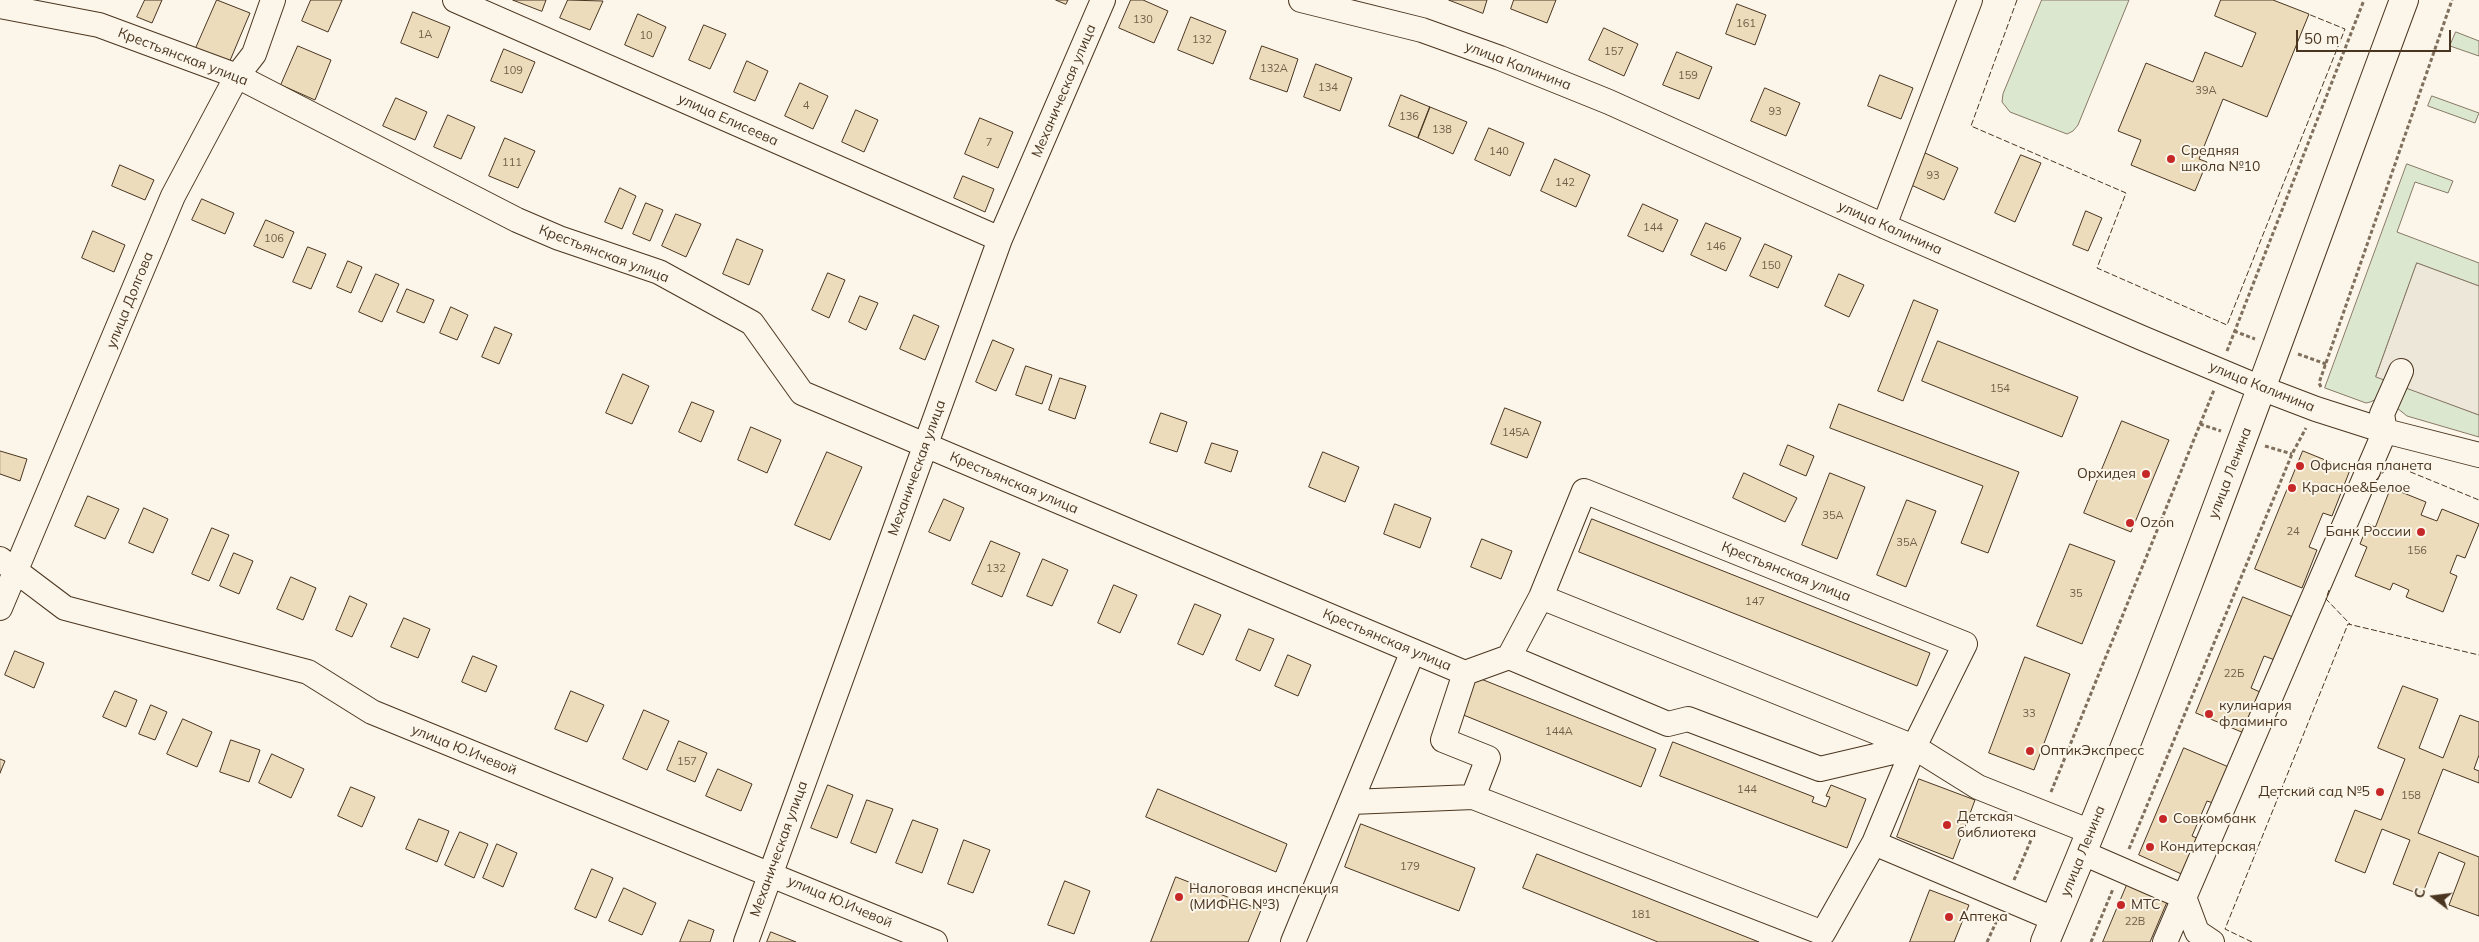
<!DOCTYPE html>
<html>
<head>
<meta charset="utf-8">
<style>
	body { margin:0 }
	#map { position:relative; width:2479px; height:942px; overflow:hidden; background:#fbf6e9; font-family:Mulish,sans-serif }
	canvas { display:block }
	.north { position:absolute; left:2409px; top:872px; width:50px; height:50px; -webkit-text-stroke:4px #fbf6e9; paint-order:stroke; rotate:285deg; font-size:14px; font-weight:700; line-height:20px; text-align:center; color:#4a3520 }
	.north::after { content:''; display:block; margin:auto; width:18px; height:22px; background:#4a3520; clip-path:polygon(50% 0,100% 100%,50% 72%,0 100%) }
	.scale { position:absolute; left:2296px; top:30px; width:155px; height:22px; box-sizing:border-box; border:2px solid #4a3520; border-top:0; padding-left:6px; font-size:15px; line-height:18px; white-space:nowrap; color:#4a3520; -webkit-text-stroke:4px #fbf6e9; paint-order:stroke }
</style>
</head>
<body>
<div id="map">
<canvas width="2479" height="942"></canvas>
<div class="north">С</div>
<div class="scale">50 m</div>
</div>
<script>
const context = document.querySelector('canvas').getContext('2d');
context.lineJoin = 'round';
function paint(path, color) {
  context.fillStyle = color;
  context.fill(path, 'evenodd');
}
function stroke(path, color, width, dash) {
  context.strokeStyle = color;
  context.lineWidth = width;
  context.lineCap = dash ? 'butt' : 'round';
  context.setLineDash(dash || []);
  context.stroke(path);
}
function label(font, color, halo, rows, align = 'center') {
  context.font = font + ' Mulish,sans-serif';
  context.lineWidth = 4;
  context.setLineDash([]);
  context.textBaseline = 'middle';
  context.strokeStyle = halo;
  context.fillStyle = color;
  for (const [text, x, y, turn = 0] of rows) {
    context.save();
    context.translate(x, y);
    context.rotate((+turn || 0) * Math.PI / 180);
    context.textAlign = isNaN(turn) ? turn : align;
    if (halo) context.strokeText(text, 0, 0);
    context.fillText(text, 0, 0);
    context.restore();
  }
}
const green = new Path2D(`
	M 2042,0 L 2129,0 L 2078,125 L 2073,131 L 2067,134 L 2010,112 L 2002,102 L 2003,94 Z
	M 2456,32 L 2479,41 L 2479,56 L 2450,46 Z
	M 2432,96 L 2479,113 L 2475,123 L 2428,106 Z
	M 2407,164 L 2453,181 L 2448,193 L 2415,182 L 2397,232 L 2479,263 L 2479,286 L 2417,263 L 2376,376 L 2388,381 C 2382,392 2379,401 2366,403 L 2325,388 Z
	M 2402,386 L 2479,415 L 2479,437 L 2407,416 L 2397,408 Z`);
const parking = new Path2D(`
	M 2417,263 L 2479,286 L 2479,415 L 2376,377 Z`);
const building = new Path2D(`
	M 145,0 L 162,0 L 152,23 L 137,17 Z
	M 217,0 L 250,13 L 229,63 L 196,48 Z
	M 311,0 L 342,0 L 328,32 L 302,21 Z
	M 513,0 L 546,0 L 542,11 Z
	M 568,0 L 603,1 L 590,30 L 560,18 Z
	M 1056,0 L 1068,0 L 1066,4 Z
	M 1131,0 L 1143,0 L 1168,11 L 1154,43 L 1119,28 Z
	M 1449,0 L 1487,0 L 1483,13 Z
	M 1514,0 L 1556,0 L 1547,23 L 1511,9 Z
	M 2221,0 L 2273,0 L 2309,14 L 2267,117 L 2223,99 L 2199,159 L 2207,162 L 2195,191 L 2131,165 L 2141,140 L 2118,131 L 2146,63 L 2193,82 L 2205,52 L 2242,67 L 2256,33 L 2215,16 Z
	M 1737,4 L 1766,15 L 1755,45 L 1726,34 Z
	M 413,12 L 450,27 L 438,58 L 401,43 Z
	M 638,14 L 666,27 L 653,57 L 625,45 Z
	M 1191,17 L 1226,31 L 1213,64 L 1178,50 Z
	M 704,25 L 726,34 L 710,69 L 689,60 Z
	M 1604,28 L 1638,44 L 1624,76 L 1589,60 Z
	M 298,46 L 331,60 L 315,100 L 281,85 Z
	M 1262,46 L 1298,59 L 1287,92 L 1250,79 Z
	M 504,49 L 535,62 L 522,93 L 491,81 Z
	M 1677,52 L 1712,67 L 1699,99 L 1663,85 Z
	M 747,61 L 768,71 L 755,101 L 734,92 Z
	M 1316,64 L 1352,78 L 1340,111 L 1304,97 Z
	M 1880,75 L 1913,88 L 1901,119 L 1868,106 Z
	M 800,83 L 828,96 L 813,129 L 785,116 Z
	M 1765,88 L 1800,103 L 1786,136 L 1751,121 Z
	M 1401,95 L 1430,107 L 1418,138 L 1389,126 Z
	M 396,98 L 427,112 L 415,140 L 383,126 Z
	M 1430,107 L 1467,122 L 1453,154 L 1418,138 Z
	M 856,110 L 878,120 L 864,152 L 842,142 Z
	M 448,115 L 475,127 L 461,159 L 434,147 Z
	M 980,118 L 1013,132 L 998,168 L 965,154 Z
	M 1489,128 L 1524,143 L 1510,176 L 1475,160 Z
	M 505,138 L 535,151 L 518,188 L 489,176 Z
	M 1923,152 L 1958,168 L 1944,200 L 1909,184 Z
	M 2021,155 L 2041,163 L 2015,222 L 1995,213 Z
	M 1555,159 L 1590,175 L 1576,207 L 1541,191 Z
	M 120,165 L 154,180 L 145,200 L 112,186 Z
	M 963,176 L 994,189 L 985,212 L 954,198 Z
	M 620,188 L 636,196 L 622,229 L 605,222 Z
	M 202,199 L 234,213 L 225,234 L 192,220 Z
	M 646,203 L 663,210 L 650,241 L 633,234 Z
	M 1643,204 L 1678,220 L 1663,252 L 1628,236 Z
	M 2086,211 L 2102,218 L 2088,251 L 2073,245 Z
	M 676,214 L 701,224 L 686,257 L 662,246 Z
	M 266,220 L 294,232 L 283,258 L 254,246 Z
	M 1706,223 L 1741,238 L 1726,271 L 1691,255 Z
	M 93,231 L 125,245 L 114,272 L 82,258 Z
	M 737,239 L 763,250 L 749,285 L 723,274 Z
	M 1765,244 L 1792,256 L 1778,288 L 1750,276 Z
	M 308,247 L 326,254 L 311,289 L 293,282 Z
	M 348,261 L 362,267 L 351,293 L 337,287 Z
	M 828,273 L 845,280 L 829,318 L 812,310 Z
	M 376,274 L 399,284 L 382,322 L 359,312 Z
	M 1839,274 L 1864,285 L 1849,317 L 1825,306 Z
	M 407,289 L 434,300 L 424,323 L 397,312 Z
	M 860,296 L 878,303 L 866,330 L 849,322 Z
	M 1914,300 L 1938,310 L 1903,401 L 1878,391 Z
	M 451,307 L 468,315 L 457,340 L 440,333 Z
	M 914,315 L 939,326 L 925,360 L 900,349 Z
	M 495,327 L 512,334 L 499,364 L 482,357 Z
	M 993,340 L 1014,349 L 996,391 L 976,382 Z
	M 1938,341 L 2078,397 L 2062,437 L 1922,381 Z
	M 1026,366 L 1052,375 L 1042,404 L 1016,395 Z
	M 623,374 L 649,386 L 632,424 L 606,413 Z
	M 1060,378 L 1086,386 L 1075,419 L 1049,410 Z
	M 692,402 L 714,411 L 701,442 L 679,432 Z
	M 1839,404 L 2019,472 L 1988,553 L 1961,543 L 1983,486 L 1830,428 Z
	M 1505,408 L 1541,422 L 1527,458 L 1491,444 Z
	M 1161,413 L 1187,422 L 1177,452 L 1150,443 Z
	M 2122,421 L 2169,440 L 2131,532 L 2084,513 Z
	M 751,427 L 781,440 L 767,473 L 738,460 Z
	M 1212,443 L 1238,451 L 1231,472 L 1205,463 Z
	M 1788,445 L 1814,456 L 1806,476 L 1780,465 Z
	M 0,451 L 27,459 L 20,481 L 0,474 Z
	M 2303,451 L 2350,470 L 2332,516 L 2323,513 L 2309,547 L 2317,550 L 2302,588 L 2255,569 Z
	M 827,452 L 862,467 L 830,540 L 795,525 Z
	M 1323,452 L 1359,467 L 1345,502 L 1309,487 Z
	M 1744,473 L 1797,498 L 1785,522 L 1733,498 Z
	M 1830,473 L 1865,487 L 1837,559 L 1802,545 Z
	M 2391,488 L 2426,502 L 2421,515 L 2437,521 L 2442,509 L 2479,524 L 2465,558 L 2457,555 L 2450,573 L 2457,576 L 2443,612 L 2406,597 L 2409,590 L 2393,583 L 2390,590 L 2355,576 L 2367,547 L 2360,544 L 2368,524 L 2375,527 Z
	M 88,496 L 119,509 L 105,539 L 75,526 Z
	M 944,499 L 964,508 L 950,541 L 929,532 Z
	M 1907,500 L 1936,511 L 1906,587 L 1877,575 Z
	M 1395,504 L 1431,518 L 1420,548 L 1384,534 Z
	M 144,508 L 168,519 L 153,553 L 129,543 Z
	M 1592,519 L 1930,653 L 1917,686 L 1579,552 Z
	M 212,528 L 229,535 L 209,581 L 192,574 Z
	M 1482,539 L 1512,551 L 1501,579 L 1471,567 Z
	M 991,541 L 1020,553 L 1002,597 L 972,584 Z
	M 2070,544 L 2115,561 L 2082,644 L 2037,626 Z
	M 234,553 L 253,561 L 239,594 L 220,586 Z
	M 1043,559 L 1068,570 L 1052,606 L 1027,596 Z
	M 291,577 L 316,588 L 303,620 L 277,609 Z
	M 1114,585 L 1137,595 L 1120,633 L 1098,623 Z
	M 350,596 L 367,604 L 352,637 L 336,630 Z
	M 2243,597 L 2293,617 L 2275,660 L 2264,656 L 2251,688 L 2260,692 L 2244,733 L 2196,713 Z
	M 1195,604 L 1221,615 L 1203,655 L 1178,644 Z
	M 404,618 L 430,629 L 418,658 L 391,647 Z
	M 1249,629 L 1274,639 L 1260,671 L 1236,660 Z
	M 15,651 L 44,663 L 34,688 L 5,675 Z
	M 1288,655 L 1311,665 L 1298,696 L 1275,686 Z
	M 473,656 L 497,666 L 486,692 L 462,682 Z
	M 2025,657 L 2070,674 L 2034,770 L 1989,753 Z
	M 1476,677 L 1656,749 L 1641,787 L 1461,714 Z
	M 2403,686 L 2438,699 L 2419,748 L 2443,758 L 2460,715 L 2479,722 L 2479,755 L 2474,769 L 2479,771 L 2479,783 L 2443,769 L 2418,833 L 2479,857 L 2479,916 L 2449,905 L 2465,863 L 2439,852 L 2422,895 L 2393,884 L 2410,840 L 2382,829 L 2365,873 L 2335,861 L 2355,810 L 2381,820 L 2405,759 L 2378,748 Z
	M 115,691 L 137,700 L 126,727 L 103,717 Z
	M 571,691 L 604,705 L 587,742 L 555,729 Z
	M 151,705 L 167,712 L 155,740 L 139,734 Z
	M 644,710 L 669,721 L 647,770 L 623,759 Z
	M 183,719 L 212,732 L 197,767 L 167,754 Z
	M 231,740 L 260,750 L 249,782 L 220,772 Z
	M 679,741 L 707,753 L 695,782 L 667,770 Z
	M 1673,742 L 1814,797 L 1812,802 L 1826,807 L 1830,797 L 1826,796 L 1831,785 L 1866,799 L 1847,848 L 1660,776 Z
	M 2184,748 L 2231,768 L 2216,804 L 2207,801 L 2192,836 L 2201,840 L 2186,876 L 2139,855 Z
	M 272,754 L 304,769 L 291,798 L 259,783 Z
	M 0,759 L 5,761 L 0,773 Z
	M 718,769 L 752,784 L 741,811 L 706,796 Z
	M 1919,779 L 1975,800 L 1953,859 L 1897,837 Z
	M 828,785 L 853,795 L 837,838 L 811,828 Z
	M 351,787 L 375,797 L 362,827 L 338,816 Z
	M 1158,789 L 1287,844 L 1276,872 L 1146,817 Z
	M 867,800 L 893,809 L 876,853 L 851,843 Z
	M 419,819 L 449,831 L 437,862 L 406,849 Z
	M 913,820 L 938,829 L 922,873 L 896,863 Z
	M 1361,824 L 1475,868 L 1459,911 L 1345,867 Z
	M 460,832 L 488,844 L 474,878 L 445,865 Z
	M 964,840 L 990,850 L 973,893 L 948,884 Z
	M 497,844 L 517,853 L 503,887 L 483,878 Z
	M 1537,854 L 1759,942 L 1658,942 L 1523,888 Z
	M 592,869 L 613,878 L 596,918 L 575,909 Z
	M 1176,877 L 1261,910 L 1248,942 L 1151,942 Z
	M 1065,881 L 1090,891 L 1074,934 L 1048,925 Z
	M 2127,885 L 2167,902 L 2150,942 L 2103,942 Z
	M 624,888 L 656,903 L 642,935 L 609,921 Z
	M 1930,890 L 1969,905 L 1954,942 L 1910,942 Z
	M 689,920 L 714,930 L 710,942 L 680,942 Z
	M 771,932 L 796,942 L 767,942 Z`);
const path = new Path2D(`
	M 2234,331 L 2255,339
	M 2227,351 L 2364,0
	M 2298,354 L 2326,364
	M 2321,387 L 2319,383 L 2452,0
	M 2200,424 L 2221,431
	M 2265,446 L 2292,454
	M 2051,792 L 2214,390
	M 2129,849 L 2292,454 L 2306,428
	M 2014,880 L 2034,833
	M 1987,942 L 1998,918
	M 2091,942 L 2113,889`);
const minor = new Path2D(`
	M 455,0 L 1000,239
	M 1301,0 L 1422,30 L 1500,58 L 1609,102 L 1884,226 L 2142,338 L 2261,388 L 2316,409 L 2385,431 L 2479,455
	M 0,6 L 99,25 L 237,76 L 517,220 L 559,238 L 659,272 L 752,323 L 802,393 L 1465,673 L 1509,657 L 1668,724 L 1688,719 L 1820,769 L 1914,747 L 1874,843 L 1823,933 L 1473,797 L 1488,758 L 1443,740 L 1465,673
	M 1884,226 L 1970,0
	M 0,559 L 65,608 L 308,672 L 372,712 L 935,942
	M 1541,597 L 1914,747
	M 0,608 L 173,196 L 237,76 L 254,54 L 273,0
	M 1509,657 L 1541,597 L 1584,491 L 1965,644 L 1914,747 L 1978,787 L 2091,832
	M 1351,802 L 1473,797
	M 1874,843 L 2054,919
	M 2083,853 L 2184,897 L 2197,932 L 2212,942
	M 746,942 L 1000,239 L 1103,0
	M 1293,942 L 1413,651
	M 2165,942 L 2385,431 L 2382,414 L 2401,371`);
const major = new Path2D(`
	M 2045,942 C 2176,633 2287,315 2404,0`);
const fence = new Path2D(`
	M 2017,0 L 1971,126 L 2126,193 L 2097,268 L 2227,325 L 2345,29 L 2308,14
	M 2376,480 L 2391,464 L 2479,500
	M 2329,590 L 2326,599 L 2350,624
	M 2252,942 L 2225,929 L 2348,624 L 2479,655`);
const markers = [
	[2171,159,5,"#c62828"],
	[2300,466,5,"#c62828"],
	[2146,474,5,"#c62828"],
	[2292,488,5,"#c62828"],
	[2130,523,5,"#c62828"],
	[2421,532,5,"#c62828"],
	[2209,714,5,"#c62828"],
	[2030,751,5,"#c62828"],
	[2380,792,5,"#c62828"],
	[2163,819,5,"#c62828"],
	[1947,825,5,"#c62828"],
	[2150,847,5,"#c62828"],
	[1179,897,5,"#c62828"],
	[2121,905,5,"#c62828"],
	[1949,917,5,"#c62828"]
];
const numberNames = [
	["130",1143,20],
	["161",1746,24],
	["1А",425,35],
	["10",646,36],
	["132",1202,40],
	["157",1614,52],
	["132А",1274,69],
	["109",513,71],
	["159",1688,76],
	["134",1328,88],
	["39А",2206,91],
	["4",806,106],
	["93",1775,112],
	["136",1409,117],
	["138",1442,130],
	["7",989,143],
	["140",1499,152],
	["111",512,163],
	["93",1933,176],
	["142",1565,183],
	["144",1653,228],
	["106",274,239],
	["146",1716,247],
	["150",1771,266],
	["154",2000,389],
	["145А",1516,433],
	["35А",1833,516],
	["24",2293,532],
	["35А",1907,543],
	["156",2417,551],
	["132",996,569],
	["35",2076,594],
	["147",1755,602],
	["22Б",2234,674],
	["33",2029,714],
	["144А",1559,732],
	["157",687,762],
	["144",1747,790],
	["158",2411,796],
	["179",1410,867],
	["181",1641,915],
	["22В",2135,922]
];
const streetNames = [
	["Крестьянская улица",183,57,21],
	["улица Калинина",1518,66,21],
	["Механическая улица",1064,91,-67],
	["улица Елисеева",728,120,24],
	["улица Калинина",1890,228,24],
	["Крестьянская улица",604,254,21],
	["улица Долгова",130,300,-68],
	["улица Калинина",2262,387,22],
	["Механическая улица",917,468,-70],
	["улица Ленина",2230,473,-69],
	["Крестьянская улица",1014,483,23],
	["Крестьянская улица",1786,572,22],
	["Крестьянская улица",1387,640,23],
	["улица Ю.Ичевой",464,750,22],
	["Механическая улица",779,849,-70],
	["улица Ленина",2083,851,-68],
	["улица Ю.Ичевой",840,902,23]
];
const poiNames = [
	["Средняя",2181,151],
	["школа №10",2181,167],
	["Офисная планета",2310,466],
	["Орхидея",2136,474,"right"],
	["Красное&Белое",2302,488],
	["Ozon",2140,523],
	["Банк России",2411,532,"right"],
	["кулинария",2219,706],
	["фламинго",2219,722],
	["ОптикЭкспресс",2040,751],
	["Детский сад №5",2370,792,"right"],
	["Детская",1957,817],
	["библиотека",1957,833],
	["Совкомбанк",2173,819],
	["Кондитерская",2160,847],
	["Налоговая инспекция",1189,889],
	["(МИФНС №3)",1189,905],
	["МТС",2131,905],
	["Аптека",1959,917]
];
paint(green, '#dce7d0');
stroke(green, '#887966', 1);
paint(parking, '#ede7d9');
stroke(parking, '#887966', 1);
paint(building, '#ecdcbc');
stroke(building, '#4a3520', 1);
stroke(minor, '#4a3520', 26);
stroke(major, '#4a3520', 30);
stroke(path, '#7f6f5c', 3, [4, 2.5]);
stroke(minor, '#fbf6e9', 24);
stroke(major, '#fbf6e9', 28);
stroke(fence, '#4a3520', 1, [6, 2.5]);
for (const [x, y, r, color] of markers) {
  const dot = new Path2D();
  dot.arc(x, y, r, 0, 2 * Math.PI);
  context.fillStyle = color;
  context.fill(dot);
  stroke(dot, '#fbf6e9', 2);
}
label('11px', '#725f47', null, numberNames);
label('14px', '#4a3520', '#fbf6e9', streetNames);
label('14px', '#4a3520', '#fbf6e9', poiNames, 'left');
</script>
</body>
</html>
